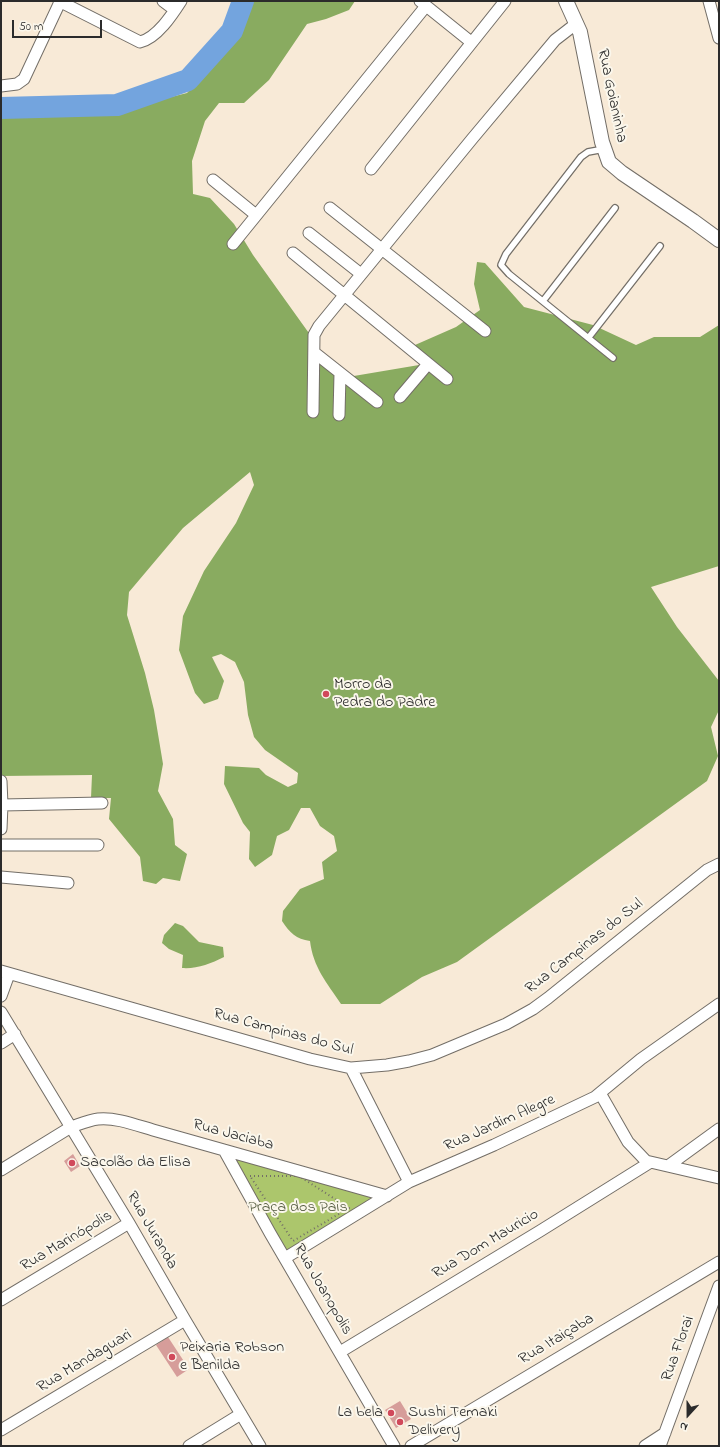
<!DOCTYPE html>
<html>
<head>
<meta charset="utf-8">
<style>
	body { margin:0 }
	#map { position:relative; width:720px; height:1447px; overflow:hidden; background:#f8ead7; font-family:"Indie Flower",sans-serif }
	canvas { display:block }
	.frame { position:absolute; inset:0; border:2px solid #2b2b2b; pointer-events:none }
	.north { position:absolute; left:668px; top:1395px; width:40px; height:40px; -webkit-text-stroke:3px #fbf7ec; paint-order:stroke; rotate:201deg; font-size:11px; font-weight:700; line-height:16px; text-align:center; color:#2b2b2b }
	.north::after { content:''; display:block; margin:auto; width:14px; height:18px; background:#2b2b2b; clip-path:polygon(50% 0,100% 100%,50% 72%,0 100%) }
	.scale { position:absolute; left:12px; top:20px; width:90px; height:18px; box-sizing:border-box; border:2px solid #2b2b2b; border-top:0; padding-left:5px; font-size:12px; line-height:14px; white-space:nowrap; color:#2b2b2b; -webkit-text-stroke:3px #fbf7ec; paint-order:stroke }
</style>
</head>
<body>
<div id="map">
<canvas width="720" height="1447"></canvas>
<div class="frame"></div>
<div class="north">N</div>
<div class="scale">50 m</div>
</div>
<script>
const context = document.querySelector('canvas').getContext('2d');
context.lineJoin = 'round';
function paint(path, color) {
  context.fillStyle = color;
  context.fill(path, 'evenodd');
}
function stroke(path, color, width, dash) {
  context.strokeStyle = color;
  context.lineWidth = width;
  context.lineCap = dash ? 'butt' : 'round';
  context.setLineDash(dash || []);
  context.stroke(path);
}
function label(font, color, halo, rows, align = 'center') {
  context.font = font + ' "Indie Flower",sans-serif';
  context.lineWidth = 4;
  context.setLineDash([]);
  context.textBaseline = 'middle';
  context.strokeStyle = halo;
  context.fillStyle = color;
  for (const [text, x, y, turn = 0] of rows) {
    context.save();
    context.translate(x, y);
    context.rotate((+turn || 0) * Math.PI / 180);
    context.textAlign = isNaN(turn) ? turn : align;
    if (halo) context.strokeText(text, 0, 0);
    context.fillText(text, 0, 0);
    context.restore();
  }
}
const green = new Path2D(`
	M 224,1152 L 386,1196 L 286,1256 Z`);
const forest = new Path2D(`
	M 251,1 L 355,1 L 349,10 L 326,19 L 307,24 L 269,80 L 244,103 L 219,103 L 205,121 L 192,161 L 193,194 L 210,198 L 234,224 L 253,255 L 316,343 L 336,379 L 419,365 L 415,345 L 456,327 L 480,310 L 474,284 L 477,262 L 485,263 L 524,307 L 593,325 L 636,345 L 654,337 L 700,337 L 719,325 L 719,566 L 651,587 L 677,627 L 719,681 L 719,710 L 711,727 L 718,756 L 707,781 L 457,962 L 422,977 L 380,1004 L 341,1004 C 327,983 313,967 310,941 C 296,939 290,933 282,921 L 283,911 L 300,889 L 324,879 L 322,862 L 337,851 L 334,836 L 320,826 L 310,808 L 301,808 L 289,830 L 277,836 L 272,855 L 255,867 L 249,859 L 250,832 L 243,823 L 224,784 L 225,766 L 259,768 L 266,775 L 288,787 L 297,783 L 298,773 L 265,750 L 254,737 L 248,715 L 244,682 L 235,662 L 221,654 L 212,657 L 224,681 L 218,699 L 204,704 L 195,693 L 179,650 L 183,616 L 204,571 L 236,523 L 254,485 L 250,472 L 183,528 L 129,592 L 127,615 L 145,673 L 154,710 L 163,764 L 158,791 L 173,819 L 175,845 L 187,854 L 180,881 L 163,878 L 156,884 L 143,881 L 140,857 L 109,819 L 111,798 L 91,798 L 92,775 L 1,776 L 1,117 L 90,112 L 127,108 L 187,93 L 224,52 L 240,28 Z
	M 175,923 L 183,926 L 199,942 L 223,947 L 224,957 C 210,964 197,969 182,968 L 183,955 L 169,949 L 162,943 L 164,935 Z`);
const river = new Path2D(`
	M 1,108 L 117,105 L 188,80 L 232,31 L 243,1`);
const building = new Path2D(`
	M 73,1154 L 80,1166 L 71,1172 L 64,1161 Z
	M 168,1337 L 189,1369 L 177,1377 L 156,1345 Z
	M 400,1401 L 411,1419 L 396,1428 L 385,1410 Z`);
const path = new Path2D(`
	M 250,1176 L 299,1176 L 349,1208 L 293,1241 Z`);
const service = new Path2D(`
	M 604,149 L 588,152 L 581,157 L 506,254 L 501,265 L 509,274 L 613,358
	M 543,301 L 615,208
	M 589,337 L 660,246`);
const minor = new Path2D(`
	M 59,1 L 140,42 C 157,38 172,15 181,1
	M 163,1 L 175,10
	M 420,1 L 471,42
	M 709,1 L 719,38
	M 1,86 L 17,84 L 24,79 L 60,2
	M 371,169 L 505,1
	M 213,180 L 256,215
	M 330,208 L 485,331
	M 309,233 L 361,274
	M 233,244 L 426,6
	M 293,253 L 447,379
	M 315,353 L 377,402
	M 400,397 L 428,364
	M 313,412 L 314,335 L 319,326 L 472,139 L 555,40 L 577,23
	M 339,415 L 340,374
	M 2,805 L 102,803
	M 1,829 L 2,805 L 1,781
	M 1,845 L 98,845
	M 1,877 L 68,883
	M 1,971 L 310,1059 L 351,1068 L 387,1065 L 409,1061 L 432,1055 L 506,1024 L 533,1009 L 548,998 L 707,870 L 719,864
	M 1,996 L 9,974
	M 1,1012 L 129,1223 L 185,1320 L 260,1446
	M 1,1043 L 15,1034
	M 351,1068 L 409,1182
	M 600,1093 L 628,1142 L 646,1161 L 719,1178
	M 224,1150 L 270,1233 L 394,1446
	M 668,1166 L 719,1129
	M 1,1170 L 71,1127 C 80,1124 89,1120 98,1119 C 115,1117 136,1125 153,1130 L 387,1196
	M 285,1258 L 409,1182 L 494,1145 L 595,1097 L 641,1059 L 719,1004
	M 1,1300 L 129,1223
	M 340,1352 L 540,1231 L 649,1163
	M 1,1430 L 185,1320
	M 189,1446 L 241,1414
	M 411,1446 L 719,1262
	M 645,1446 L 665,1433
	M 660,1446 L 719,1286`);
const tertiary = new Path2D(`
	M 566,1 L 580,32 L 602,142 L 609,162 L 622,173 L 693,221 L 719,240`);
const markers = [
	[326,694,4,"#d1495b"],
	[72,1163,4,"#d1495b"],
	[172,1357,4,"#d1495b"],
	[391,1413,4,"#d1495b"],
	[400,1422,4,"#d1495b"]
];
const streetNames = [
	["Rua Goianinha",611,96,78],
	["Rua Campinas do Sul",585,947,-38],
	["Rua Campinas do Sul",283,1033,15],
	["Rua Jardim Alegre",500,1124,-24],
	["Rua Jaciaba",233,1136,15],
	["Rua Juranda",151,1231,60],
	["Rua Marinópolis",67,1242,-31],
	["Rua Dom Mauricio",486,1245,-31],
	["Rua Joanopolis",322,1290,60],
	["Rua Itaiçaba",557,1340,-31],
	["Rua Florai",679,1349,-70],
	["Rua Mandaguari",85,1362,-31]
];
const poiNames = [
	["Morro da",334,685],
	["Pedra do Padre",334,703],
	["Sacolão da Elisa",80,1163],
	["Peixaria Robson",180,1348],
	["e Benilda",180,1366],
	["La bela",383,1413,"right"],
	["Sushi Temaki",408,1413],
	["Delivery",408,1431]
];
const parkNames = [
	["Praça dos Pais",298,1208]
];
paint(green, '#acc66c');
paint(forest, '#89ab60');
stroke(river, '#73a4de', 22);
paint(building, '#d69d9a');
stroke(service, '#736e67', 8);
stroke(minor, '#736e67', 13);
stroke(tertiary, '#736e67', 16);
stroke(path, '#736e67', 2, [1, 3]);
stroke(service, '#fff', 5.5);
stroke(minor, '#fff', 11);
stroke(tertiary, '#fff', 14);
for (const [x, y, r, color] of markers) {
  const dot = new Path2D();
  dot.arc(x, y, r, 0, 2 * Math.PI);
  context.fillStyle = color;
  context.fill(dot);
  stroke(dot, '#fbf7ec', 1.5);
}
label('16px', '#2b2b2b', '#fbf7ec', streetNames);
label('16px', '#2b2b2b', '#fbf7ec', poiNames, 'left');
label('16px', '#525a3e', '#fbf7ec', parkNames);
</script>
</body>
</html>
